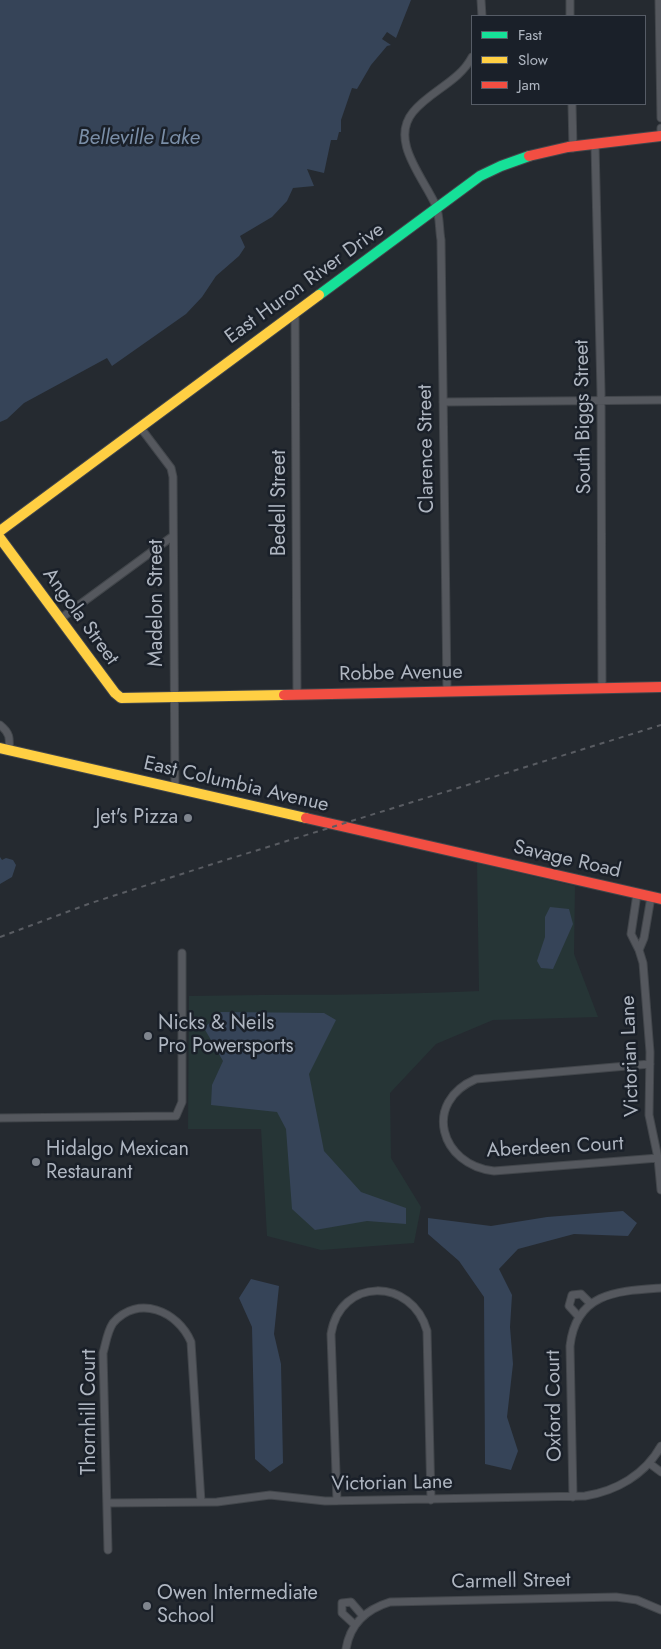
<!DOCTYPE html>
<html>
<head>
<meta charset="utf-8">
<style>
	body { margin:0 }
	#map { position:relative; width:661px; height:1649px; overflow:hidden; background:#252a30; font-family:Jost,sans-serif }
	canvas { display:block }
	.legend { position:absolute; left:471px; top:15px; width:175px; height:90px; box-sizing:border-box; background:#1a2029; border:1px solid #565c66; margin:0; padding:6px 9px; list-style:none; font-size:15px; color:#afb6c1 }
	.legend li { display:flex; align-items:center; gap:10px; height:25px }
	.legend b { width:25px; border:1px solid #565c66 }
</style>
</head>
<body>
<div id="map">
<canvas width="661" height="1649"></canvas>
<ul class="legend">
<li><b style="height:6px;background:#16e098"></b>Fast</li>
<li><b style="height:6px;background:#ffcf43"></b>Slow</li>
<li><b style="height:6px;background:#f24e42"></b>Jam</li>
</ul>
</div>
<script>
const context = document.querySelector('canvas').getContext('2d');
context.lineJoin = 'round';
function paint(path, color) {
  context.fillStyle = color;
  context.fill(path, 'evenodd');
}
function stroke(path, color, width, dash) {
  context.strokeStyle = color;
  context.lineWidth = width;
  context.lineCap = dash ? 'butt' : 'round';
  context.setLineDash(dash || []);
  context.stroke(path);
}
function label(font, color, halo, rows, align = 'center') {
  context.font = font + ' Jost,sans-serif';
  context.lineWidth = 5;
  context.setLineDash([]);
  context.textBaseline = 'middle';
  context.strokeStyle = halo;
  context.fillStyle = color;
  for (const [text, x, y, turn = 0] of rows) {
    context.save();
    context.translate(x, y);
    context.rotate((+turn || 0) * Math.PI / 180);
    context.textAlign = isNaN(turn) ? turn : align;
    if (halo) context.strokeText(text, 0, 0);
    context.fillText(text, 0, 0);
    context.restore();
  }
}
const green = new Path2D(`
	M 477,863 L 575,886 L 574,954 L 598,1017 L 493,1020 L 436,1044 L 390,1093 L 391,1158 L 421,1207 L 414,1243 L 321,1250 L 267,1236 L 261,1129 L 188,1129 L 189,996 C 285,994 382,996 479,991 Z`);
const water = new Path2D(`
	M 0,0 L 411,0 L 396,38 L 387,32 L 382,39 L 391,45 L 387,46 L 371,65 L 357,89 L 352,88 L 341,120 L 341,132 L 339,132 L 337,140 L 331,140 L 324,173 L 307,169 L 314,186 L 293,188 L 287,201 L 272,217 L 240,236 L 245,247 L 239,256 L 216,276 L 202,297 L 186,314 L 112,366 L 107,358 L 24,403 L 7,419 L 0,422 Z
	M 0,857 L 2,860 L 6,858 L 13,860 L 16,865 L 12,877 L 0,884 Z
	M 550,907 L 569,909 L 573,924 L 553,969 L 541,968 L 537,961 L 545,937 L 545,917 Z
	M 221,1012 L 324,1013 L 336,1020 L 309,1074 L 324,1151 L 361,1192 L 406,1208 L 406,1224 L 367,1221 L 315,1230 L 292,1209 L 286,1129 L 277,1112 L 211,1105 L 212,1085 L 223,1061 L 204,1028 Z
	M 623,1211 L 637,1223 L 628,1236 L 574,1234 L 518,1249 L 499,1269 L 512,1295 L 510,1327 L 513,1364 L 507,1417 L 518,1451 L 511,1470 L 485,1464 L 484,1297 L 459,1261 L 428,1234 L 428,1218 L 491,1226 L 547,1217 Z
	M 251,1279 L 279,1286 L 274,1334 L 281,1364 L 283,1463 L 270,1472 L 255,1459 L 252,1327 L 239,1298 Z`);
const street = new Path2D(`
	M 481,0 L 482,16
	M 570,0 L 570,16
	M 659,0 L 661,118
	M 572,104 L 573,148
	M 661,136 L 661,128
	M 595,145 L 601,392 L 602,688
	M 295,312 L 297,694
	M 443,402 L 661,400
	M 140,427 L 171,468 L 173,477 L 175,789
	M 60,619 L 173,536
	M 447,690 L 441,240 C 439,229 440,216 436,206 C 424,178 389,141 413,112 C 430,91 459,82 472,57
	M 0,725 C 10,733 10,738 9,750
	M 637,894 L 631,934 L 639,950 L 644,938 L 651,897
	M 639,950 L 643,963 L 650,1052 L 649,1115 L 658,1158 L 661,1190
	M 650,1064 L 476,1079 C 422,1102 440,1165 494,1171 L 658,1158
	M 0,1118 L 176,1116 L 182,1102 L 182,953
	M 579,1317 L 569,1306 L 572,1295 L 581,1294 L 591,1304
	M 649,1463 L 661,1472
	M 573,1497 L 570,1346 C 576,1292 618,1291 661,1288
	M 337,1501 L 331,1334 C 340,1277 412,1277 427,1331 L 431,1500
	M 107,1503 L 217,1502 L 270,1495 L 325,1501 L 585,1496 C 616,1491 645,1475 661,1446
	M 108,1550 L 103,1353 C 106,1343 107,1332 113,1323 C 138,1294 178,1311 191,1342 L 201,1502
	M 355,1625 L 342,1613 L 342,1603 L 351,1602 L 363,1616
	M 346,1649 C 350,1624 367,1609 390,1602 L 616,1597 L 637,1600 L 661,1610`);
const fast = new Path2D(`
	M 319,295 L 480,176 L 501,166 L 529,156`);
const slow = new Path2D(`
	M 0,531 L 319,295
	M 0,538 L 115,693 L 121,698 L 284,695
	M 0,748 L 306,818`);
const jam = new Path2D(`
	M 529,156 L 568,147 L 661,136
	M 284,695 L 661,687
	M 306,818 L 661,899`);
const rail = new Path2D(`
	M 0,937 L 91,903 L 216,863 L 661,725`);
const markers = [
	[188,818,5,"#7f858e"],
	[148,1036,5,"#7f858e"],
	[36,1162,5,"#7f858e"],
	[147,1606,5,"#7f858e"]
];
const streetNames = [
	["East Huron River Drive",305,284,-36],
	["South Biggs Street",584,417,-91],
	["Clarence Street",427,449,-91],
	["Bedell Street",280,503,-90],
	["Madelon Street",157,603,-90],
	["Angola Street",80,617,54],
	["Robbe Avenue",401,674,-1],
	["East Columbia Avenue",236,785,13],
	["Savage Road",567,860,13],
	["Victorian Lane",631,1056,-92],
	["Aberdeen Court",555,1148,-3],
	["Oxford Court",555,1406,-91],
	["Thornhill Court",90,1412,-90],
	["Victorian Lane",392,1484,-1],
	["Carmell Street",511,1582,-1]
];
const poiNames = [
	["Jet's Pizza",178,818,"right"],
	["Nicks & Neils",158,1024],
	["Pro Powersports",158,1047],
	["Hidalgo Mexican",46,1150],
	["Restaurant",46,1173],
	["Owen Intermediate",157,1594],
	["School",157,1617]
];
const waterNames = [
	["Belleville Lake",139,139]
];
paint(green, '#263536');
paint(water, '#364458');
stroke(street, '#42464b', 9);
stroke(fast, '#42464b', 12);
stroke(slow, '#42464b', 12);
stroke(jam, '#42464b', 12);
stroke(street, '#55585e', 7);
stroke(fast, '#16e098', 10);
stroke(slow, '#ffcf43', 10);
stroke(jam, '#f24e42', 10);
stroke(rail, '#595c62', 2, [5, 5]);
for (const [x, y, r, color] of markers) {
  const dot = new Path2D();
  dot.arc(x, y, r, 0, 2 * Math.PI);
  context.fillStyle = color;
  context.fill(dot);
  stroke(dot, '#1a2029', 2);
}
label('20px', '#afb6c1', '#1a2029', streetNames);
label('20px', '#afb6c1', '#1a2029', poiNames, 'left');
label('italic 21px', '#7a8ea7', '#1a2029', waterNames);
</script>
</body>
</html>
